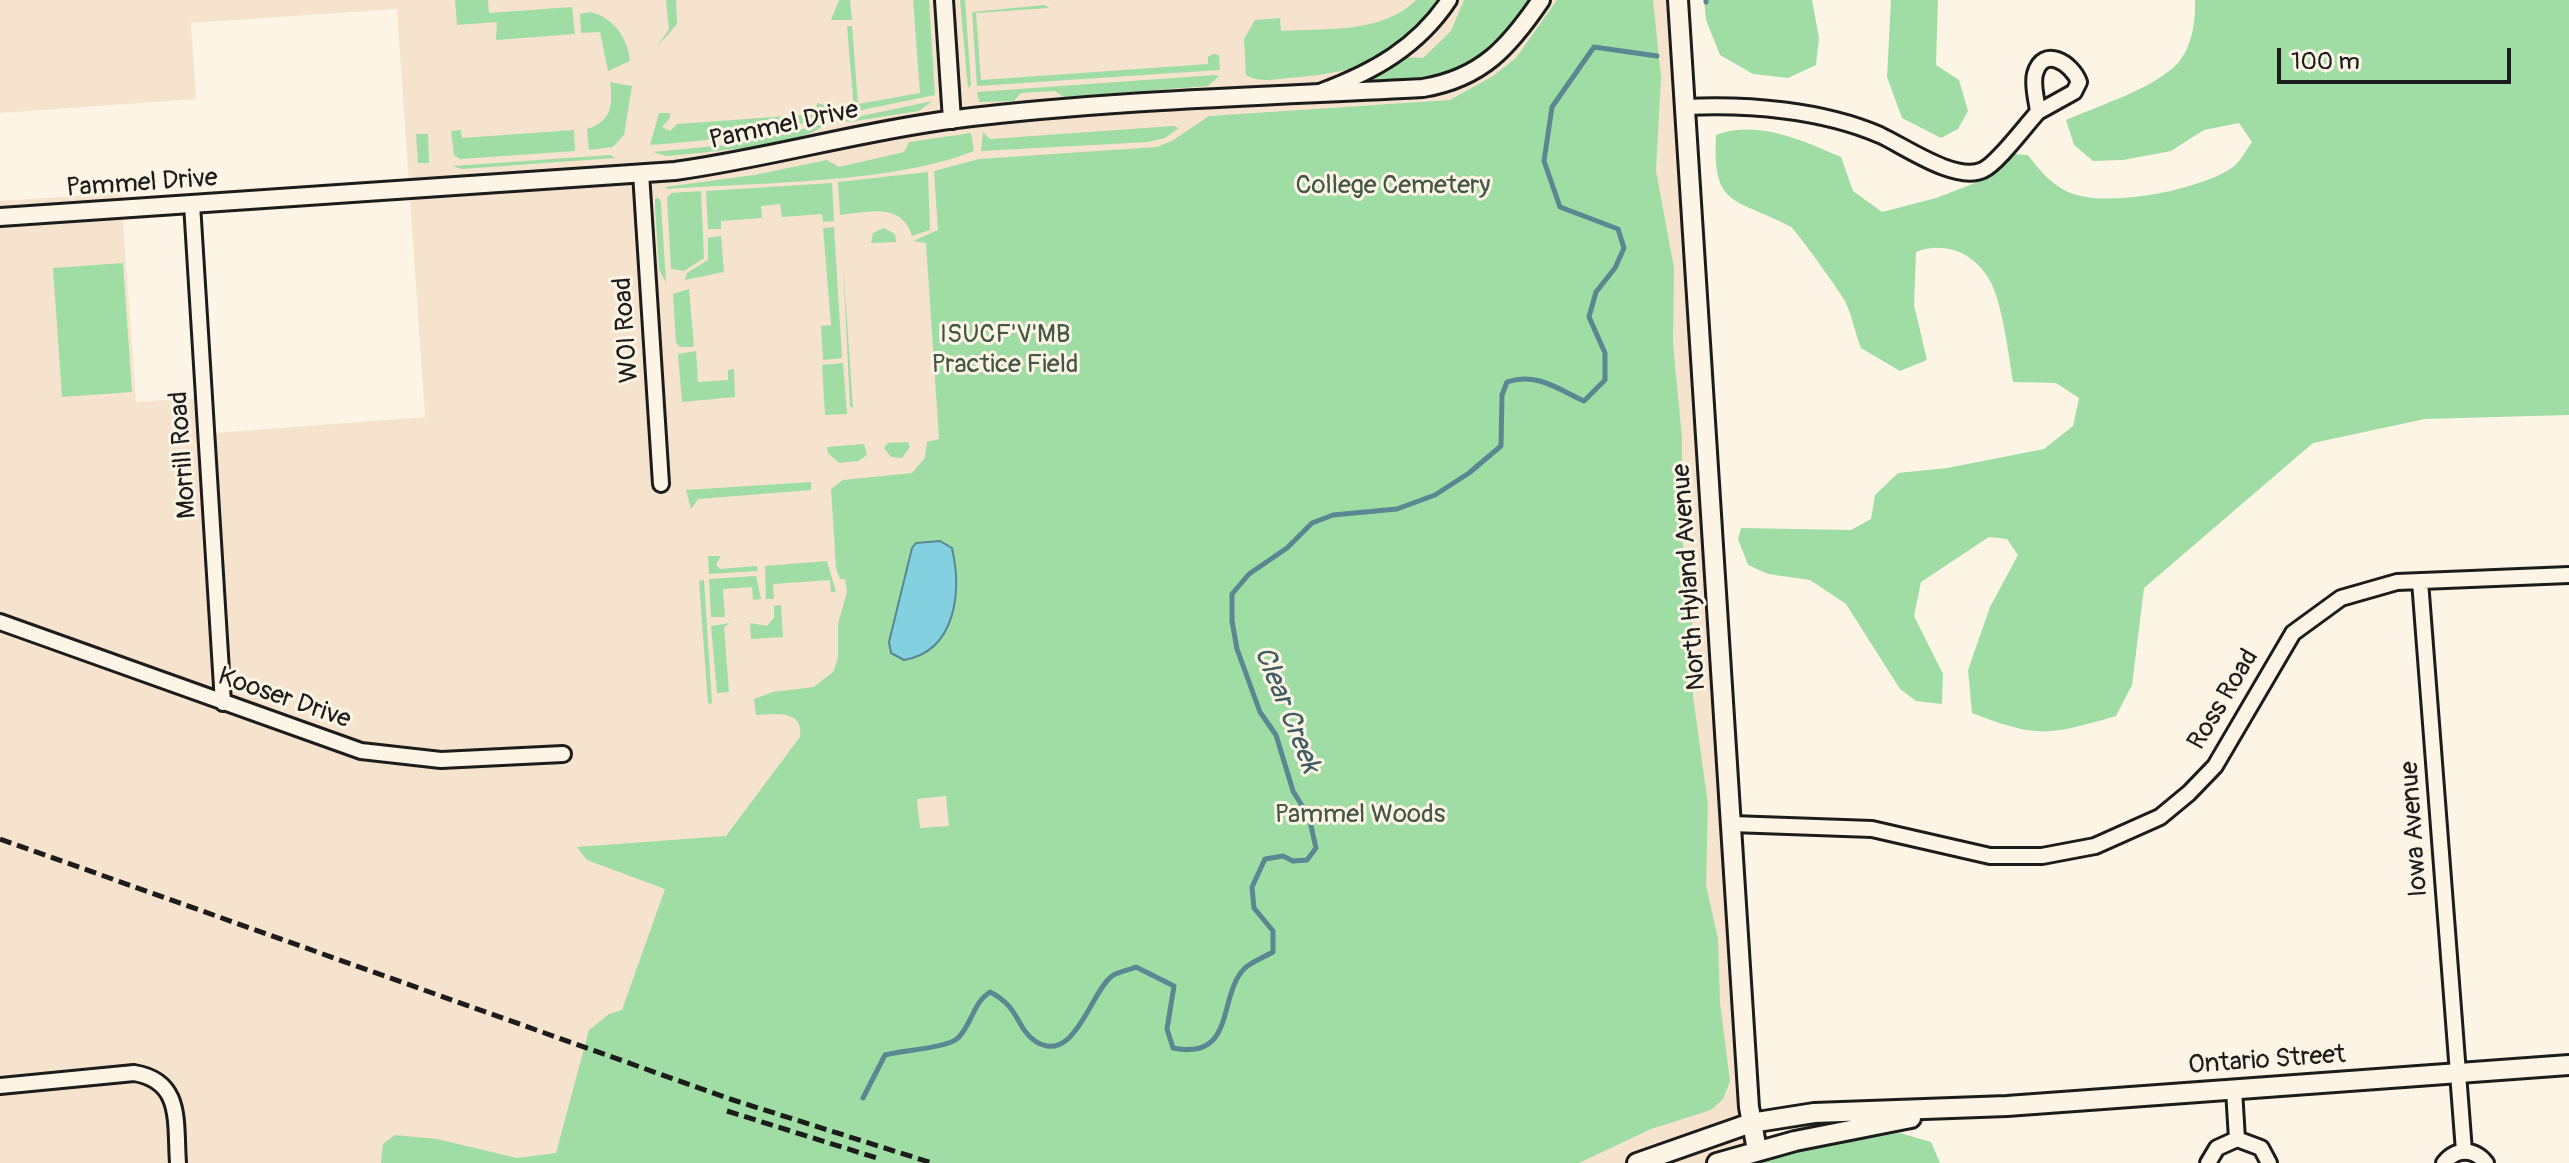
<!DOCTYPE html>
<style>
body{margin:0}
#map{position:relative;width:2569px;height:1163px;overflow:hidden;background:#fcf5e5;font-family:Pangolin,sans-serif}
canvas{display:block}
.scale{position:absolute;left:2277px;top:48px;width:234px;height:36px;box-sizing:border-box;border:4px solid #1c1c1c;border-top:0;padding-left:10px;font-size:24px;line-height:28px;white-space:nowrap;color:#1c1c1c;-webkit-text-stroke:6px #fcf5e5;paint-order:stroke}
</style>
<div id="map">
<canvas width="2569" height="1163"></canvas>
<div class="scale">100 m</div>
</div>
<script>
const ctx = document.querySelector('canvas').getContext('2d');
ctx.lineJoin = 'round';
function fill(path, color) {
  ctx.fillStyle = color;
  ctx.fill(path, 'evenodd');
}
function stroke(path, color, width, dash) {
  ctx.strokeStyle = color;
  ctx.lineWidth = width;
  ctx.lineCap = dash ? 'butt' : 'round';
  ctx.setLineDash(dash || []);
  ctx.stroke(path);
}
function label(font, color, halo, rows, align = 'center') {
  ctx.font = font + ' Pangolin,sans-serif';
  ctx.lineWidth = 6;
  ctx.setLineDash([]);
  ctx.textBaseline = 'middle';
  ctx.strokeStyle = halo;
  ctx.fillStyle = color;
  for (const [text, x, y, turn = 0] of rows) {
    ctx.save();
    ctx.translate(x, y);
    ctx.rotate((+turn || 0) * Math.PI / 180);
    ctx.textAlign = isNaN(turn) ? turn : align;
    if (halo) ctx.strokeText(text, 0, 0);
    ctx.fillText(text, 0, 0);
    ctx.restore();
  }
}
fill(new Path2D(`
 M 0,0 L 1682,0 L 1752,1163 L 0,1163 L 0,201 L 121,193 L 136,402 L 212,397 L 215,433 L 425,417 L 397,9 L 191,23 L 196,99 L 0,113 Z`), '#f5e3cd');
fill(new Path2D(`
 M 455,0 L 488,0 L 489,13 L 572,7 L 575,34 L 496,40 L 497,22 L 457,25 Z
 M 666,0 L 676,0 L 677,24 L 657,47 L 669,29 Z
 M 839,0 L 850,0 L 852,20 L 831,20 Z
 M 913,0 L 929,0 L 935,95 L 842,114 L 854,110 L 847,26 L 852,26 L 858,104 L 920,93 Z
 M 960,0 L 965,0 L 971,85 L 968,88 Z
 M 1416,0 L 1442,0 C 1395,61 1363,72 1288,78 C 1275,79 1258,83 1246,75 L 1244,39 L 1255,20 L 1280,18 L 1281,31 C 1325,28 1382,34 1416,0 Z
 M 1464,0 L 1529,0 C 1496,51 1464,77 1402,81 C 1388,82 1372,86 1358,83 L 1401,57 L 1423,58 L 1451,31 Z
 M 1557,0 L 1653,0 L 1661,77 L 1656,171 L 1674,268 L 1673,344 L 1682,438 L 1682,537 L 1693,633 L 1693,696 L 1708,805 L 1706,885 L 1718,939 L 1720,1003 L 1730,1081 L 1723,1099 L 1711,1110 L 1651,1129 L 1579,1163 L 381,1163 L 383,1144 L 395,1135 L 437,1139 L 517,1158 L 556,1153 L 589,1030 L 609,1014 L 622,1010 L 665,889 L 587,860 L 577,847 L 726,836 L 800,737 C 804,709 775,714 756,715 L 754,699 L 773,692 L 814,687 L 833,672 L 838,658 L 838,624 L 847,592 L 845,579 L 840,579 L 836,568 L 831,489 L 843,480 L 912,473 L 925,458 L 927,442 L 939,439 L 926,243 L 913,241 L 938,230 L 934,171 L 979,159 L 1157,147 L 1172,141 L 1209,116 L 1450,100 L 1493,76 L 1516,58 ZM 946,796 L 949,826 L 920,828 L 917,799 Z
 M 1704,0 L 1812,0 L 1819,38 L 1816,65 L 1788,78 L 1753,74 L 1720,55 L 1706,20 Z
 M 1891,0 L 1938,0 L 1936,65 L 1959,80 L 1968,111 L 1958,129 L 1941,138 L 1902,118 L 1887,77 Z
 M 2195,0 L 2569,0 L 2569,415 L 2425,419 L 2313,443 L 2144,588 L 2132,685 L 2116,716 C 2049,735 2039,739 1972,713 L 1968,670 L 1990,607 L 2018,555 L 2007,539 L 1989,537 L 1921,582 L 1914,616 L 1943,674 L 1942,704 L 1916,701 L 1900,689 L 1846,604 L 1810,580 L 1768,574 L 1748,565 L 1738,539 L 1741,528 L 1851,530 L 1871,519 L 1875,495 L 1898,473 L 1947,468 L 2044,449 L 2073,426 L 2079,398 L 2056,383 L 2013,382 C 2009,357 2002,300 1989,279 C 1973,252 1944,241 1916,252 L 1914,305 L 1927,360 L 1900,371 L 1861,348 C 1855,333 1852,315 1845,301 C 1841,293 1795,229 1791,227 C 1735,197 1712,209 1716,135 C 1757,119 1804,141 1841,157 L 1853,191 L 1882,212 L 1936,198 L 1988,178 L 2013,154 L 2028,155 C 2040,171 2050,183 2068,192 C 2105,209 2201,190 2233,167 C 2241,161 2246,150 2252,142 L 2239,123 L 2204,130 L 2171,151 L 2123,160 L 2093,161 L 2074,145 L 2066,120 C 2100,105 2144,92 2173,68 C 2191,53 2196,22 2195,0 Z
 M 1045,5 L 1049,8 L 976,13 L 981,80 L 1208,64 L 1208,57 L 1213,54 L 1219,55 L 1220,70 L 977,86 L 972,12 Z
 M 590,12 C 614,17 628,39 630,61 L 608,71 L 600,32 L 581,33 L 580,14 Z
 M 1215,75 L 1219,76 L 1208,86 L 1064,97 L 1055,91 L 1021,93 L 1014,101 L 979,102 L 977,92 Z
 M 610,82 L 632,86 L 624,135 L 613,147 L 589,150 L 587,129 C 612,121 613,105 610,82 Z
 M 932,101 L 919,111 L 849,122 L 843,120 Z
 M 817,103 L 824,105 L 825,118 C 766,133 710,141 650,145 L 659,113 L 670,113 L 670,118 L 662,127 L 670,131 L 677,124 L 816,114 Z
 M 824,124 C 810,145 696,153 667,156 L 653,152 L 737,144 Z
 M 1173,126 L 1179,128 L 1165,138 L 1148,142 L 981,151 L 983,132 L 990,139 Z
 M 461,130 L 462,138 L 574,130 L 575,151 L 460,159 L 454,155 L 451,131 Z
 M 971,133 L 974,151 C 890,184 760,182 668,189 L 665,187 L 754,175 L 827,160 L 839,167 L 904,152 L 909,142 Z
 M 416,134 L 428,134 L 429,163 L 418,163 Z
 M 611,155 L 615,158 L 462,169 L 452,166 Z
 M 928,172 L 930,230 L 912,236 C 902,202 868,212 840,215 L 838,182 Z
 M 832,183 L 834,221 L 823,222 L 822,214 L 782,217 L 780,204 L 761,206 L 762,218 L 721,221 L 721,229 L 708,229 L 706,191 Z
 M 701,191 L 704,258 L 684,271 L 671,269 L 667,198 L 671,193 Z
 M 659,198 L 661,203 L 666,283 L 659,269 L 655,208 L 655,199 Z
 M 834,227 L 842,358 L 823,360 L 821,326 L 831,325 L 823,228 Z
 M 884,228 L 895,234 L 896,242 L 871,243 L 873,233 Z
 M 721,236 L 724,272 L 685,280 L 687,273 L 708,260 L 708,238 Z
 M 123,263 L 132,392 L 62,397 L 53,268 Z
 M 843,263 L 853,408 L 850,406 Z
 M 689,289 L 694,347 L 680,347 L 676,343 L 673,294 Z
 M 696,351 L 698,382 L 728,380 L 728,370 L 734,369 L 735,397 L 682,402 L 678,354 Z
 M 843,363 L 847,414 L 825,415 L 822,365 Z
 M 888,443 L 908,442 L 910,447 L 902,458 L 891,457 L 884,448 Z
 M 864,444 L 867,455 L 858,461 L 839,463 L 828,453 L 827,447 Z
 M 811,482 L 811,490 L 698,499 L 691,509 L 686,490 Z
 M 708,556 L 721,556 L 716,565 L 720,569 L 757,566 L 758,571 L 709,574 Z
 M 827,561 L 836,592 L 831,592 L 830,580 L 773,584 L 774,599 L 766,599 L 765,566 Z
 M 756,576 L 761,599 L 753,600 L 752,587 L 723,589 L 725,617 L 711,617 L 709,579 Z
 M 704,580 L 712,704 L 708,703 L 699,581 Z
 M 781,605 L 783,637 L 751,639 L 750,623 L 767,626 L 774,618 L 774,606 Z
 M 730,623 L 724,627 L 729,692 L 717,693 L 711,626 Z
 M 1900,1133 L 1931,1142 L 1940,1163 L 1753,1163 L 1808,1148 Z`), '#a0dda5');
const water = new Path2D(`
 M 940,541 L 952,548 C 962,592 956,651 904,660 L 891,653 L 889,642 L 912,548 L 916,543 Z`);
fill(water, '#83d0e1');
stroke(water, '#5a8892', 2);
stroke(new Path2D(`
 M 1706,2 L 1706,0
 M 863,1098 L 885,1055 C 903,1050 948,1048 958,1038 C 972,1024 973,1003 990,992 C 1020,1007 1016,1028 1035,1041 C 1074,1067 1091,991 1112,976 C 1118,972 1129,970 1136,967 L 1174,986 L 1167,1029 L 1173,1048 C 1237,1061 1217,995 1245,968 C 1252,962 1264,957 1273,952 L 1273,931 L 1254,908 L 1252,887 L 1265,859 L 1283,856 L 1293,861 L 1307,860 L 1316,848 L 1309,817 L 1293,791 L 1276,735 L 1260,712 L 1237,649 L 1232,621 L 1232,594 L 1249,574 L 1287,548 L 1312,523 L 1333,515 L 1397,509 L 1435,495 L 1469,473 L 1501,446 L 1502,395 L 1507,382 C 1536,372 1558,389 1584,401 L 1605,380 L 1605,353 L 1589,317 L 1596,292 L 1615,268 L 1624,248 L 1618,229 L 1560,207 L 1544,161 L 1552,107 L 1594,47 L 1657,56`), '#5a8892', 5);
const minor = new Path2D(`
 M 1322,91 C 1373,72 1418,47 1449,0
 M 1686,107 C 1748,104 1822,110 1880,135 C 1904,146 1956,183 1983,170 C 1998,163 2025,126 2038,112 C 2037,101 2032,85 2035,74 C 2043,45 2072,63 2079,82 L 2074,92 L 2038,112
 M 641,173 L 661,484
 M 192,204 L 223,703
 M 2420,581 L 2464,1151
 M 0,622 L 361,751 L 441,760 L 563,754
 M 1732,824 L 1872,829 L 1990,856 L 2042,856 L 2095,846 L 2160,817 L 2189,793 L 2215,766 L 2293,633 L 2341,598 L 2397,582 L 2569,575
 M 0,1086 L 134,1073 C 183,1081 175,1122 178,1163
 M 2234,1090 L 2237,1139
 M 2208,1163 L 2217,1148 L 2237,1139 L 2261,1148 L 2269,1163
 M 2444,1163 C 2456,1148 2474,1148 2486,1163`);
const tertiary = new Path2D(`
 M 944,0 L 952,120
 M 0,217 L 675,171 C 769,158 861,131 956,119 C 1108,100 1270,96 1423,88 C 1482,78 1509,47 1541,0`);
const secondary = new Path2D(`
 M 1678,0 L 1749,1107 L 1757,1150
 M 1637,1163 L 1751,1123 L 1814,1113 L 2007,1106 L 2569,1065
 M 1717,1163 L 1795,1141 L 1911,1118`);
stroke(minor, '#1c1c1c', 20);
stroke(tertiary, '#1c1c1c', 22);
stroke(secondary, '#1c1c1c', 24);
stroke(minor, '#fcf5e5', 14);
stroke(tertiary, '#fcf5e5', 16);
stroke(secondary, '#fcf5e5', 18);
stroke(new Path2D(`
 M 0,839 L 730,1099 L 932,1163
 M 727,1111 L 880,1159`), '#1c1c1c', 5, [12, 6]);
label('26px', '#1c1c1c', '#fcf5e5', [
 ["Pammel Drive",784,126,-12],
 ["Pammel Drive",142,184,-4],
 ["WOI Road",627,330,-94],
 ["Morrill Road",184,455,-94],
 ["North Hyland Avenue",1690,577,-94],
 ["Kooser Drive",284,699,19],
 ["Ross Road",2224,700,-59],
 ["Iowa Avenue",2415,829,-94],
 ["Ontario Street",2267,1061,-4]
]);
label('26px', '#445645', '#fcf5e5', [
 ["College Cemetery",1393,186],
 ["ISUCF'V'MB",1005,335],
 ["Practice Field",1005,365],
 ["Pammel Woods",1360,815]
]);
label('italic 28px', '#405b61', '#fcf5e5', [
 ["Clear Creek",1286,710,68]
]);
</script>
